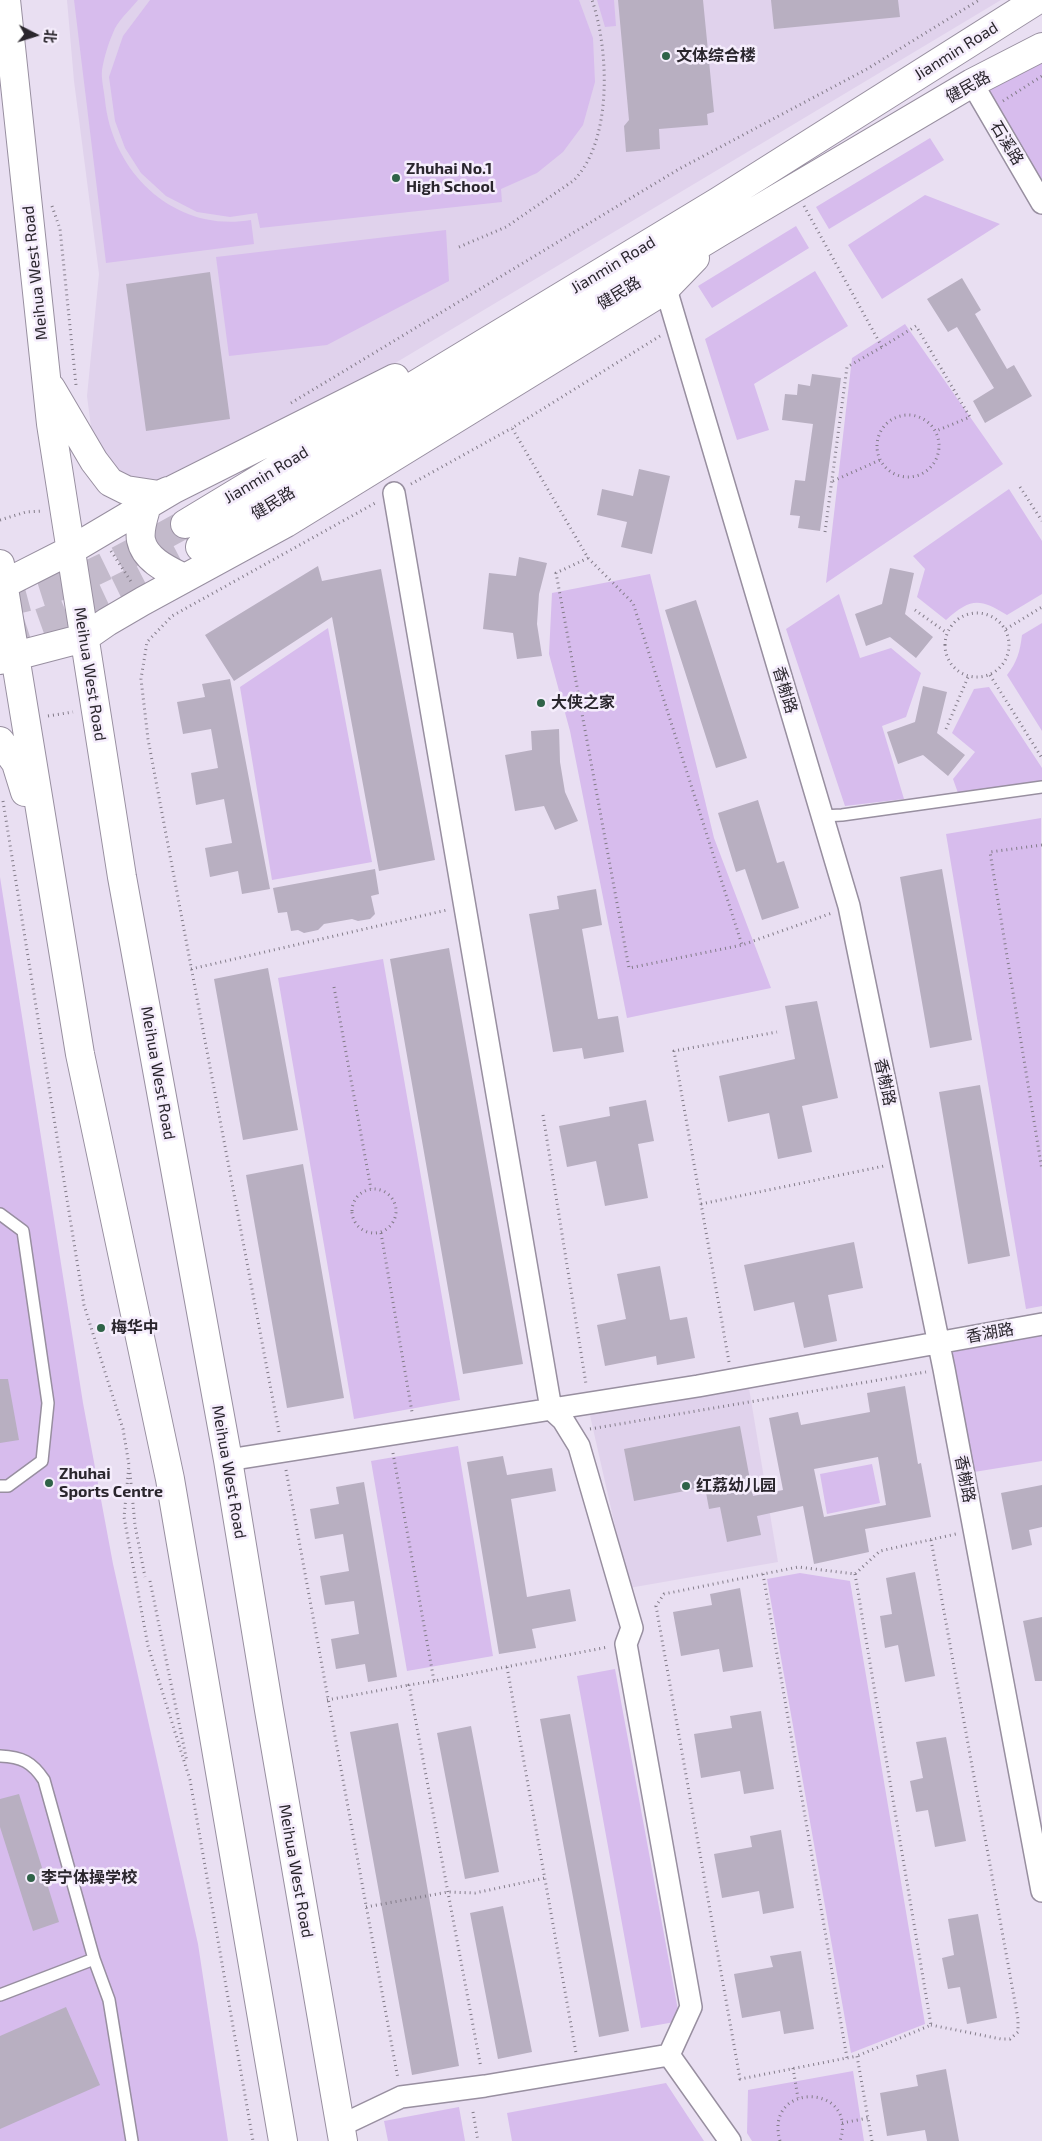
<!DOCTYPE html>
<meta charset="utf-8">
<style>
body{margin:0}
#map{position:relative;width:1042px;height:2141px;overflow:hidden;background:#e9dff2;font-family:"Exo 2","Noto Sans SC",sans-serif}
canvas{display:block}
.north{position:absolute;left:10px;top:10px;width:50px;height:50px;-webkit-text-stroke:4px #f5edfc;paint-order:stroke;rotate:95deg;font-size:14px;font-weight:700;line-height:20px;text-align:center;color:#2a262d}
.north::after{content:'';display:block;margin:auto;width:18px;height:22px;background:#2a262d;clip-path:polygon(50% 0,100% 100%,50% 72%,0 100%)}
</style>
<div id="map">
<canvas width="1042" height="2141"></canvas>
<div class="north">北</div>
</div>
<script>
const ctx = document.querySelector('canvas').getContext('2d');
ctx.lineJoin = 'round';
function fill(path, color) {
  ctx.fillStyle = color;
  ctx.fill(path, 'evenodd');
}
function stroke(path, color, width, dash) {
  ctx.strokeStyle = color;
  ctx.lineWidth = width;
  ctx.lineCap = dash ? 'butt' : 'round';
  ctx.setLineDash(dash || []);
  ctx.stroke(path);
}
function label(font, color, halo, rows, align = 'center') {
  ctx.font = font + ' "Exo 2","Noto Sans SC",sans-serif';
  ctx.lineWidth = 5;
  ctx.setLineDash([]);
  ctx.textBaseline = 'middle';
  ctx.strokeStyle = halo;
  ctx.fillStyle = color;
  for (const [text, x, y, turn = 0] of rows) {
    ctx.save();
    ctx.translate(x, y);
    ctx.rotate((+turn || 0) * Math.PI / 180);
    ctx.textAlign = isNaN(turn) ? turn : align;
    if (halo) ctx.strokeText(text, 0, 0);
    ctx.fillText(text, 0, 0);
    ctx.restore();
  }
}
fill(new Path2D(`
 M 67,0 L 1001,0 L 392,365 L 157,488 L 128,483 L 93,443 L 87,396 L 99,274 L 74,81 Z
 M 748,1382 L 778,1562 L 629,1588 L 589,1411 Z`), '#e0d2ec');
fill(new Path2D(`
 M 74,0 L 138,0 C 130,10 117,21 113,33 C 108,44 104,58 102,70 C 101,79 104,90 105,100 C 112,173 175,233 251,220 L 254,244 L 106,263 Z
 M 150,0 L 579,0 L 593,38 L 595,82 L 583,125 L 563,152 L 537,173 L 501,189 L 502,202 L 260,228 L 257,213 L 230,217 L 197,212 L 166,196 L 141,173 L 125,148 L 115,121 L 109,77 L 123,36 Z
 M 597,0 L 614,0 L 616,26 L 605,27 Z
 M 1042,45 L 1042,201 L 972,83 Z
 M 930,138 L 944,160 L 829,229 L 816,207 Z
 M 925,195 L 1000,224 L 882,299 L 848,245 Z
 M 796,226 L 809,248 L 712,308 L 698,286 Z
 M 446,230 L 449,281 L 327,345 L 229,356 L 216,257 Z
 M 815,271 L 848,326 L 754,384 L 769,430 L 737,440 L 705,339 Z
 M 905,324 L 1003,464 L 826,583 L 852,358 Z
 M 1009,489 L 1042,541 L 1042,594 L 1007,615 C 979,598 971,598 946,620 L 917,597 L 925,569 L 913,556 Z
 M 650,574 L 714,838 L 771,988 L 627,1018 L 570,731 L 549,654 L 552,593 Z
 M 839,594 L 860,658 L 891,648 L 921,673 L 906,717 L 882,726 L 904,799 L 845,806 L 786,629 Z
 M 1042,623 L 1042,731 L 1007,675 C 1017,662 1020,652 1022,635 Z
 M 328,628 L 372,862 L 272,880 L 240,687 Z
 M 989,687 L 1042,768 L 1042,782 L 958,793 L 953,779 L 975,752 L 952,733 L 974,689 Z
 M 1041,818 L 1042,1306 L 1026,1309 L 946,834 Z
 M 0,877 L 83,1403 L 113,1564 L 198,1944 L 228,2141 L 0,2141 Z
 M 383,959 L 460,1400 L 354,1419 L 278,978 Z
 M 1042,1335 L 1042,1461 L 974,1472 L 952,1352 Z
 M 458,1446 L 493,1656 L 407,1671 L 371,1461 Z
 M 872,1464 L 880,1503 L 827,1514 L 820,1474 Z
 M 800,1573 L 850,1581 L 925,2024 L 851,2053 L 767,1579 Z
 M 615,1669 L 680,2021 L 641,2028 L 577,1676 Z
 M 853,2071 L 864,2141 L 752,2141 L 747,2133 L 748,2090 Z
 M 666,2083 L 704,2141 L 512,2141 L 507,2113 Z
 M 459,2107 L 465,2141 L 388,2141 L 384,2121 Z`), '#d7bced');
fill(new Path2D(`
 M 618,0 L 703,0 L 714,112 L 707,114 L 708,125 L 659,129 L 660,149 L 626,152 L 624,126 L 629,120 Z
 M 771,0 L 898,0 L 900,17 L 774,29 Z
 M 210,272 L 230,419 L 146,431 L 126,284 Z
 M 962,278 L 981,310 L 975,314 L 1007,369 L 1014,365 L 1032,396 L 985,423 L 973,401 L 994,388 L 957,327 L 948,332 L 927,299 Z
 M 812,374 L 841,378 L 820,531 L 798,528 L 800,516 L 790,515 L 795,480 L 805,481 L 813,424 L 782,420 L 785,394 L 797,395 L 798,384 L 810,386 Z
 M 639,469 L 670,476 L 652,554 L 621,547 L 627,522 L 597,515 L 602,489 L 633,496 Z
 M 519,557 L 547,563 L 539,594 L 537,624 L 542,656 L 517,659 L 513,633 L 483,629 L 489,573 L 516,576 Z
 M 318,566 L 322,581 L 381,569 L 435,860 L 379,871 L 332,617 L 234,681 L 205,635 Z
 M 890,568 L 914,573 L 905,614 L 933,637 L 916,658 L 890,637 L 866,646 L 855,614 L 882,604 Z
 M 696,600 L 747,758 L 716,768 L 665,610 Z
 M 230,679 L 270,889 L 242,894 L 238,871 L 210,877 L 205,848 L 232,843 L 224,799 L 196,805 L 191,773 L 218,768 L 211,729 L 183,734 L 177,702 L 205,697 L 202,684 Z
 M 923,686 L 947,692 L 937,733 L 965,755 L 948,776 L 923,755 L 898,764 L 887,732 L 915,722 Z
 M 559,729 L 560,762 L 565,792 L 578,821 L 555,830 L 544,806 L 515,811 L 505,755 L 532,750 L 531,731 Z
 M 758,800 L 777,863 L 784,861 L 799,908 L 762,920 L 745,869 L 736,872 L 718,813 Z
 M 375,869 L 379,894 L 371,896 L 375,914 L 370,919 L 358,921 L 352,919 L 324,924 L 318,930 L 304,933 L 298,930 L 291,931 L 287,912 L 278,913 L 273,888 Z
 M 942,869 L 972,1040 L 930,1048 L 900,877 Z
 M 596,889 L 602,925 L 582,929 L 598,1019 L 618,1016 L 624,1052 L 584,1059 L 582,1048 L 553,1052 L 529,914 L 559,909 L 557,896 Z
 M 449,948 L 523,1364 L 463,1374 L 390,959 Z
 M 268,968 L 298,1130 L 243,1140 L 214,979 Z
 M 817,1001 L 838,1098 L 802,1106 L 812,1152 L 778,1159 L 769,1113 L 728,1122 L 719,1076 L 795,1059 L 785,1006 Z
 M 980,1085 L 1010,1256 L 968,1264 L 939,1092 Z
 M 646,1100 L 654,1141 L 638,1144 L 648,1198 L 605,1206 L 596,1161 L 567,1167 L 559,1126 L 610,1116 L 609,1107 Z
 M 303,1164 L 344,1398 L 287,1408 L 246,1175 Z
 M 854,1242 L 863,1288 L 828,1295 L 837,1341 L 804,1348 L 794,1302 L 754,1311 L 744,1265 Z
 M 660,1266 L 670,1320 L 687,1317 L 695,1358 L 657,1365 L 656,1356 L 605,1366 L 597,1325 L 626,1319 L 617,1274 Z
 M 0,1379 L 8,1379 L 19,1440 L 0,1443 Z
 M 905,1386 L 918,1464 L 921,1463 L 931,1517 L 865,1529 L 869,1552 L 814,1564 L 803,1506 L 757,1516 L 761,1535 L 727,1542 L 720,1507 L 709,1509 L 705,1487 L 634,1501 L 624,1449 L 740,1426 L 753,1496 L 783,1490 L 769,1418 L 798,1412 L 801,1425 L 870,1412 L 867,1393 ZM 878,1457 L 886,1505 L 824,1517 L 814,1469 Z
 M 503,1456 L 507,1475 L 552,1468 L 556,1491 L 511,1499 L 527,1597 L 570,1589 L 576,1621 L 532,1629 L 536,1648 L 499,1654 L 467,1462 Z
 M 364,1482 L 397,1677 L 368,1682 L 365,1664 L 336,1669 L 331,1639 L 359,1634 L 354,1601 L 325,1605 L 320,1576 L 349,1571 L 343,1534 L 315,1539 L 310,1509 L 339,1504 L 336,1487 Z
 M 1042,1485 L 1042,1527 L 1029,1530 L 1032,1545 L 1012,1550 L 1001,1493 Z
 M 915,1572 L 935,1676 L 905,1682 L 898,1645 L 885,1648 L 880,1616 L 892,1614 L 886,1578 Z
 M 740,1588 L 753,1667 L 723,1672 L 719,1649 L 681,1656 L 673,1612 L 712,1605 L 710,1594 Z
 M 1042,1617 L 1042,1681 L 1035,1681 L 1023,1621 Z
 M 761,1711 L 774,1789 L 744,1794 L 740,1771 L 701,1778 L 694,1734 L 732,1728 L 730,1716 Z
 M 570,1714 L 629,2031 L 599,2037 L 540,1719 Z
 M 398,1723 L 459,2066 L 412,2075 L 350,1732 Z
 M 471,1726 L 499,1872 L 465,1879 L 437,1733 Z
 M 946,1737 L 966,1841 L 935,1847 L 928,1810 L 916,1812 L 910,1781 L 923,1778 L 916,1742 Z
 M 19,1794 L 59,1922 L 33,1931 L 0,1827 L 0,1799 Z
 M 781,1830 L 794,1908 L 763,1914 L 759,1891 L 722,1898 L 714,1854 L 752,1847 L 750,1836 Z
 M 503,1906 L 532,2052 L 498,2059 L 470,1913 Z
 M 978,1914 L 997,2018 L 967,2024 L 960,1987 L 948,1989 L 942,1958 L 954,1955 L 948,1919 Z
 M 801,1951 L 814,2029 L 784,2034 L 780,2011 L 742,2018 L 734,1974 L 773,1967 L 770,1956 Z
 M 66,2007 L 100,2085 L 0,2129 L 0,2036 Z
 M 946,2069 L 959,2141 L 927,2141 L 925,2130 L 887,2136 L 880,2093 L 918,2086 L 916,2075 Z`), '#b8afc1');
stroke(new Path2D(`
 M 0,603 C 64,593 128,555 185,524
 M 0,635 C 71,616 135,581 200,547`), '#c3bacb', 28, [28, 14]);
const service = new Path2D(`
 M 822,816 L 842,815 L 1042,787
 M 0,1214 L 23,1231 L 48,1403 L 42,1461 L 8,1486 L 0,1486
 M 0,1756 C 22,1757 32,1762 44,1780 L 94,1959 L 0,1995
 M 94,1959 L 109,2000 L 132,2141`);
const minor = new Path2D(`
 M 972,83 L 1042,203
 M 666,289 L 849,906 L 944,1369 L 1042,1891
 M 228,1460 L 698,1386 L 1042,1324
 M 669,2055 L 730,2141
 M 340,2126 L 401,2097 L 485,2086 L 669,2055 L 691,2007 L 626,1644 L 632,1628 L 579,1446 L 563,1420 L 551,1409 L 394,493`);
const primary = new Path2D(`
 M 6,0 L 51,424 L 122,877 L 228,1460 L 269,1710 L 343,2141
 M 51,388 L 94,461 L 110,482 L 126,490 L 159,495 L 168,491
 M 147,505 C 144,516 139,529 141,540 C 145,560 168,570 184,578
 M 185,524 L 719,201 L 1037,0
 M 200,547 L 720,232 L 972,83 L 1042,47
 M 0,564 L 80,1054 L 170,1479 L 283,2141
 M 0,586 L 71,550 L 174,489 L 395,378
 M 0,660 L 84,638 L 107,622 L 143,601 L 286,523 L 663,291 L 695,258
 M 0,741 L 16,763 L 25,792`);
stroke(service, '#988fa0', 14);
stroke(minor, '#988fa0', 24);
stroke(primary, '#988fa0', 30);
stroke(new Path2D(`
 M 1003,101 L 1042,76
 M 52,206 L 60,229 L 76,385
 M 804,206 L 882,347 L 916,326 L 970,417 L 936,431
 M 459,247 L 506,227 L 573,181 C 613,142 609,49 592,0
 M 660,336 L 512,428 L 588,558 L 633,603 L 742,945 L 832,913
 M 291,403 L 679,169 L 867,69 L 979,0
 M877 446a31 31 0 1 1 62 0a31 31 0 1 1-62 0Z
 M 833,481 L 880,460
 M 411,484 L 512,428
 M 1020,487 L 1042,521
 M 0,520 L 26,512 L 42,511
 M 825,532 L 847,367 L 882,347
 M 111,551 L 132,583
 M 588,558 L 556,573 L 629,968 L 742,945
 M 915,610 L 947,633
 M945 645a32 32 0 1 1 64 0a32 32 0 1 1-64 0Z
 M 1006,629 L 1042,607
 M 990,675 L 1042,758
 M 48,716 L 73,712
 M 946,729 L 968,677
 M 3,801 L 84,1305 L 123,1429 L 129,1465 L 124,1517 L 148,1646 L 190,1780 L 253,2141
 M 1042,845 L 990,852 L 1042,1170
 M 191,969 L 447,910
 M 334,987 L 371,1189
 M 543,1115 L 586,1384
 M352 1211a22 22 0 1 1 44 0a22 22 0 1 1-44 0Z
 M 701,1204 L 884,1166
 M 381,1233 L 412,1412
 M 729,1362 L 674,1051 L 777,1032
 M 590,1429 L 926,1372
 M 279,1432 L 148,739 L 141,679 L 147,642 L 172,616 L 377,502
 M 393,1453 L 434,1681 L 608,1647
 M 286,1470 L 398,2079
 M 130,1473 L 135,1525 L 145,1577
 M 931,1540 L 1018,2019 L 1018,2032 L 1010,2039 L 1001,2039 L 931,2025
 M 763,1574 L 847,2058
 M 855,1574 L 931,2025 L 857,2056
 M 150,1581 L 187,1762
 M 507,1667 L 576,2053
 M 434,1681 L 409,1685 L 481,2068
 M 327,1700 L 409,1685
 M 366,1907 L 448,1892 L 475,1893 L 545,1878
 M 793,2068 L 798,2098
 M 473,2112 L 478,2141
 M 842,2123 L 868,2118
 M 780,2141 C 763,2081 859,2083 840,2141
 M 872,2141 L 857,2056 L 740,2079 L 656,1606 L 664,1594 L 798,1567 L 855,1574 L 880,1551 L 956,1534`), '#837c89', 3, [1, 4]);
stroke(service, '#fff', 11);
stroke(minor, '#fff', 21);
stroke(primary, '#fff', 28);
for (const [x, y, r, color] of [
 [666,56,5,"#2f6348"],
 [396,178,5,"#2f6348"],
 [541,703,5,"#2f6348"],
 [101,1328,5,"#2f6348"],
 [49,1483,5,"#2f6348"],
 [686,1486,5,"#2f6348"],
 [31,1878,5,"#2f6348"]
]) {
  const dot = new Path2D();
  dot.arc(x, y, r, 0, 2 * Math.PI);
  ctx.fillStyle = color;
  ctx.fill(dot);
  stroke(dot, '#f5edfc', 2);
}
label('16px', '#2a262d', '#f5edfc', [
 ["Jianmin Road",956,51,-32],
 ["健民路",968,87,-29],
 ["石溪路",1007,143,59],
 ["Jianmin Road",613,265,-31],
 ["Meihua West Road",35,273,-96],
 ["健民路",619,293,-31],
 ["Jianmin Road",266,475,-31],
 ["健民路",273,503,-31],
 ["Meihua West Road",90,674,81],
 ["香榭路",785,690,73],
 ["Meihua West Road",158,1073,80],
 ["香榭路",885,1082,78],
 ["香湖路",990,1333,-10],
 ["Meihua West Road",229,1472,80],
 ["香榭路",965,1479,79],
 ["Meihua West Road",296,1871,80]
]);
label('bold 16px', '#2a262d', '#f5edfc', [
 ["文体综合楼",676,56],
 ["Zhuhai No.1",406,169],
 ["High School",406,187],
 ["大侠之家",551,703],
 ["梅华中",111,1328],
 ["Zhuhai",59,1474],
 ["Sports Centre",59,1492],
 ["红荔幼儿园",696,1486],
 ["李宁体操学校",41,1878]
], 'left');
</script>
